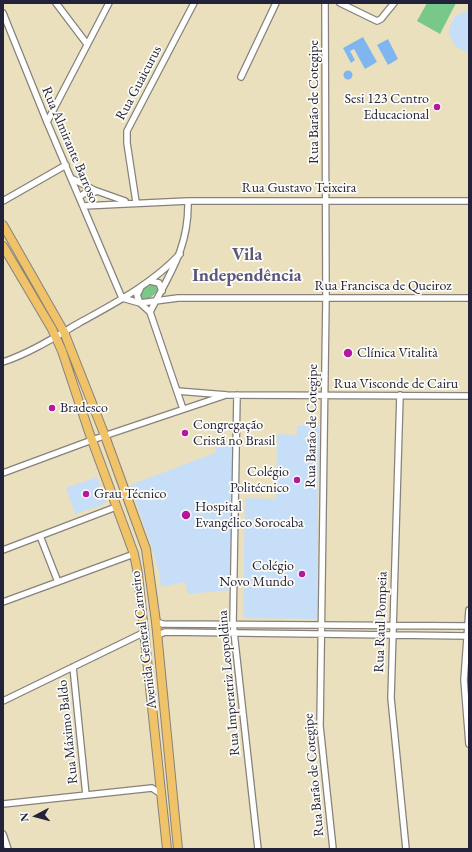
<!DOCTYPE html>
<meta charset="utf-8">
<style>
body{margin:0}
#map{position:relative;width:472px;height:852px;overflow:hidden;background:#ebe0bd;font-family:"EB Garamond",serif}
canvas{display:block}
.frame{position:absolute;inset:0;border:4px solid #22223b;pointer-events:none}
.north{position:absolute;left:16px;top:796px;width:40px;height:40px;-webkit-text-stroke:3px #fdfcf7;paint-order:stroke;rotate:264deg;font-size:11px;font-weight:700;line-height:16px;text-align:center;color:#22223b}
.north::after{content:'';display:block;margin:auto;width:14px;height:18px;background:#22223b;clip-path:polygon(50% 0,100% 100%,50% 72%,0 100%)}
</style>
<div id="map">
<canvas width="472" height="852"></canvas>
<div class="frame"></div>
<div class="north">N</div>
</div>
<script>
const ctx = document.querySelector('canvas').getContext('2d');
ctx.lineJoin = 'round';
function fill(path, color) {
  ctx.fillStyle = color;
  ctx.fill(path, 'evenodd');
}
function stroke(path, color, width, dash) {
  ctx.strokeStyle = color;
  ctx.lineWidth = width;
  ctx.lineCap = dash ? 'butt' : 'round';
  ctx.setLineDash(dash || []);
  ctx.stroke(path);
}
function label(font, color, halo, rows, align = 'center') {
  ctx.font = font + ' "EB Garamond",serif';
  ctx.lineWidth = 3.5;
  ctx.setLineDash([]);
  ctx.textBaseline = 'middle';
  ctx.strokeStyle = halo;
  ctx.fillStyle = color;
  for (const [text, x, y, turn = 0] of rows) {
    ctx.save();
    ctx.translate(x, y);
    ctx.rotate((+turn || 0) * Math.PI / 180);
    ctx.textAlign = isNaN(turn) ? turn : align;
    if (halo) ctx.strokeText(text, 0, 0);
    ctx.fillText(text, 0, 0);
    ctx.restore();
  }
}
fill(new Path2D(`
 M 469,10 L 469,53 L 456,47 L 449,35 L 449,28 L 455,16 Z
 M 297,426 L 319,426 L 317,617 L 315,619 L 245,618 L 243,615 L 245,498 L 276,499 L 277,434 L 297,435 Z
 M 234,442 L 230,590 L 188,594 L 185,582 L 161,587 L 160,576 L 151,545 L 130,485 L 215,453 L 216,448 Z
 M 97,477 L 106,501 L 105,504 L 75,514 L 66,488 Z`), '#c6def8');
fill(new Path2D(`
 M 427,3 L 456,3 L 440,34 L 417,21 Z
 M 152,284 L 158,288 L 157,292 L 150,298 L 142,299 L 140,297 L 141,291 Z`), '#78c889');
fill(new Path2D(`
 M 363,37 L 377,62 L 365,69 L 354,49 L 350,51 L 355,60 L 351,63 L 343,48 Z
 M 388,39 L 398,59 L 388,65 L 377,45 Z
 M343.5 75a4.5 4.5 0 1 1 9 0a4.5 4.5 0 1 1-9 0Z`), '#80b6ef');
const street = new Path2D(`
 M 56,3 L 87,44
 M 325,3 L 326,298 L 320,726 L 333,849
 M 340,3 L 377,21 L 381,19 L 394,3
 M 3,13 L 47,122 L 122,298
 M 241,77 L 276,3
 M 47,122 L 109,3
 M 73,179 L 94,190 L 125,201
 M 79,197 L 85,193 L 95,192
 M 3,201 L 66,165
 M 136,202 L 127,143 L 127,131 L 194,3
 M 83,206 L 188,201 L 469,201
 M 150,281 L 159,283 L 162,291
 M 122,298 L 140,303 L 150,312 L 183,409
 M 140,303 L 178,298 L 469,298
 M 140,303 L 137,295 L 141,287
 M 150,312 C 170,273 189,248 188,201
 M 3,362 C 30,353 55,337 79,323 C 115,303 152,284 180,254
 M 177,391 L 227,395 L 469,396
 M 237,395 L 233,623 L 258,849
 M 400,395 L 391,698 L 406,849
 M 3,473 L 92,440 L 223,396
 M 40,536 L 58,582
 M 3,550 L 116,507
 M 3,602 L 134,554
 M 469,610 L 464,680 L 469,744
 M 156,622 L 163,624 L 469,626
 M 158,635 L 165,632 L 469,636
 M 73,667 L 86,795
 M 3,701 L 145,632
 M 3,804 L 152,788 L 161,794
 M 3,834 L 8,849`);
const primary = new Path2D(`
 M 3,225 L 64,332 L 105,436 L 146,549 L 156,622 L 178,849
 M 3,246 L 52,329 L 62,351 L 89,432 L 134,554 L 138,574 L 167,849`);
stroke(street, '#86817c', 8);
stroke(primary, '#86817c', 10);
stroke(street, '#fff', 5.5);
stroke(primary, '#f1c369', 8);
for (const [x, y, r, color] of [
 [437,107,4,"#b5179e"],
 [348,353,5,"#b5179e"],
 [52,408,4,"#b5179e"],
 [185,433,4,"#b5179e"],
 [297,480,4,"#b5179e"],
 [86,494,4,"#b5179e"],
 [186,515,5,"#b5179e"],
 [302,574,4,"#b5179e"]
]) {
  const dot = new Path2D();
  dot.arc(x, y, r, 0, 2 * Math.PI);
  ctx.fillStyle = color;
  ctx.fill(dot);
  stroke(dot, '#fdfcf7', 1.5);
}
label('14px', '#22223b', '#fdfcf7', [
 ["Rua Guaicurus",139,83,-62],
 ["Rua Barão de Cotegipe",314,102,-90],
 ["Rua Almirante Barroso",70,145,67],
 ["Rua Gustavo Teixeira",299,188],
 ["Rua Francisca de Queiroz",383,286],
 ["Rua Visconde de Cairu",396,384],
 ["Rua Barão de Cotegipe",312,426,-89],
 ["Rua Raul Pompeia",381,622,-88],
 ["Avenida General Carneiro",144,640,-97],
 ["Rua Imperatriz Leopoldina",229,683,-95],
 ["Rua Máximo Baldo",68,732,-96],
 ["Rua Barão de Cotegipe",314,775,-95]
]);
label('14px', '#22223b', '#fdfcf7', [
 ["Sesi 123 Centro",429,99,"right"],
 ["Educacional",429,115,"right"],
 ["Clínica Vitalità",357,353],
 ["Bradesco",60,408],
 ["Congregação",193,425],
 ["Cristã no Brasil",193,441],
 ["Colégio",289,472,"right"],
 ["Politécnico",289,488,"right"],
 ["Grau Técnico",94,494],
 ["Hospital",195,507],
 ["Evangélico Sorocaba",195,523],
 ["Colégio",294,566,"right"],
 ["Novo Mundo",294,582,"right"]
], 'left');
label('bold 18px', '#5a567f', '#fdfcf7', [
 ["Vila",247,255],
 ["Independência",247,276]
]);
</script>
